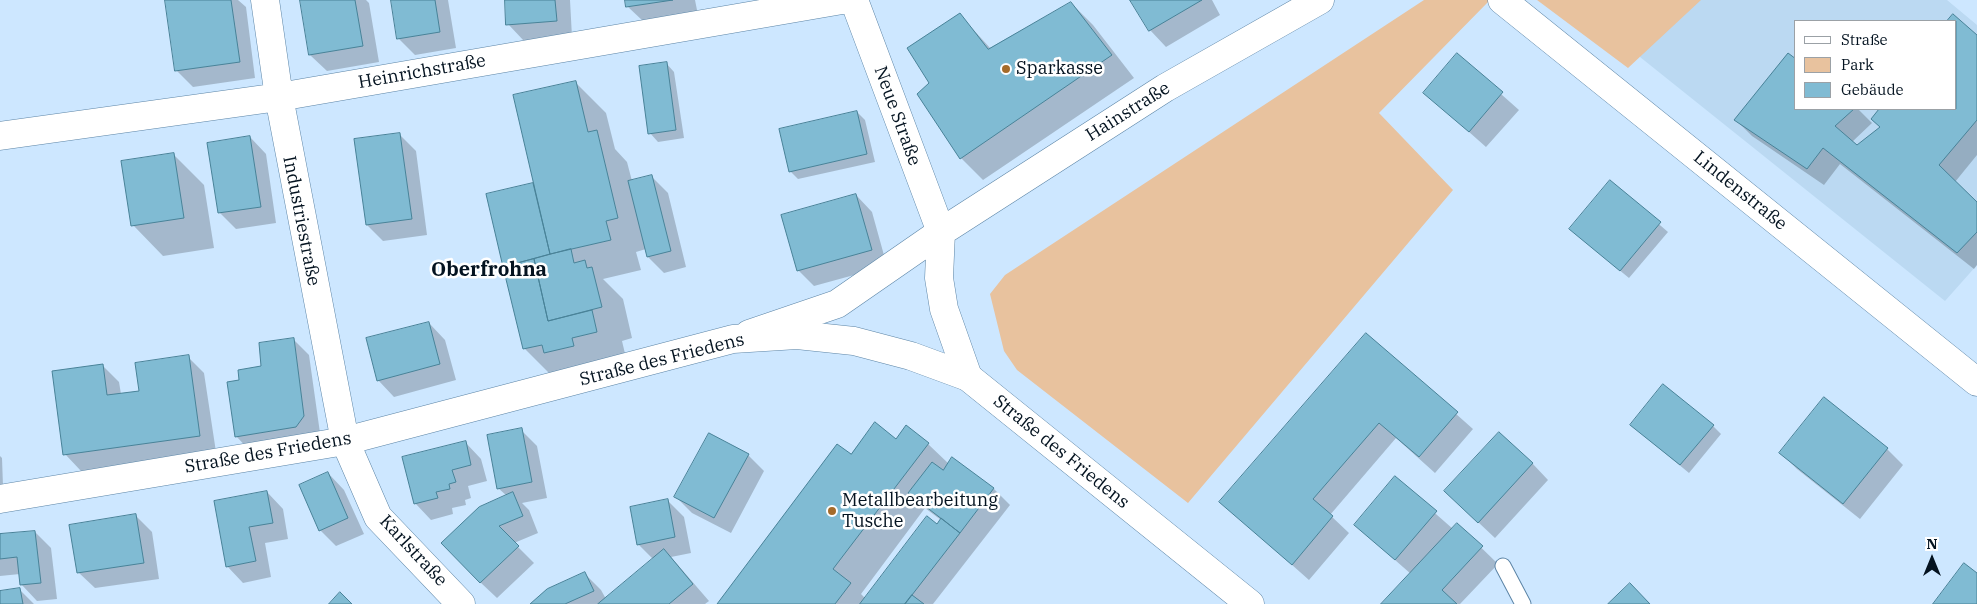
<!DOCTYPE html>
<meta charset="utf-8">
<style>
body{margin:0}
#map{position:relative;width:1977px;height:604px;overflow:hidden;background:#cde7ff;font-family:"IBM Plex Serif",serif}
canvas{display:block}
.legend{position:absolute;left:1794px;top:20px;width:162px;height:90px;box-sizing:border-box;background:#fff;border:1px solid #9ba1a6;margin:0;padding:6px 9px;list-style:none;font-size:15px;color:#041320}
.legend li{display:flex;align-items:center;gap:10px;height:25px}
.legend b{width:25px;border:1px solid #9ba1a6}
.north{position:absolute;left:1907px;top:534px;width:50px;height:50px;-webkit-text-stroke:4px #fff;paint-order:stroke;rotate:0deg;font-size:14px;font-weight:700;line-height:20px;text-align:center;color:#041320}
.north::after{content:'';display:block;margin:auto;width:18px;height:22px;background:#041320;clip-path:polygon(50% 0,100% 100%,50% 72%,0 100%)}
</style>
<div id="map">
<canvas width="1977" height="604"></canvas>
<ul class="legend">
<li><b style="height:6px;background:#fff"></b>Straße</li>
<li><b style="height:14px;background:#e8c29e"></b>Park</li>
<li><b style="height:14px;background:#80bbd3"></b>Gebäude</li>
</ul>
<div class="north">N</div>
</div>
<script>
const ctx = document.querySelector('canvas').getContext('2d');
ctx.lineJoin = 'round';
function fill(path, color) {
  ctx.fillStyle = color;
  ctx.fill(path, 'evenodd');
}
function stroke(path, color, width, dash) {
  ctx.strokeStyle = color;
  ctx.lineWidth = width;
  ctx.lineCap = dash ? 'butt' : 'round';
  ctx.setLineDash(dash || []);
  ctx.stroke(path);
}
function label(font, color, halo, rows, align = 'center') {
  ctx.font = font + ' "IBM Plex Serif",serif';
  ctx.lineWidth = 5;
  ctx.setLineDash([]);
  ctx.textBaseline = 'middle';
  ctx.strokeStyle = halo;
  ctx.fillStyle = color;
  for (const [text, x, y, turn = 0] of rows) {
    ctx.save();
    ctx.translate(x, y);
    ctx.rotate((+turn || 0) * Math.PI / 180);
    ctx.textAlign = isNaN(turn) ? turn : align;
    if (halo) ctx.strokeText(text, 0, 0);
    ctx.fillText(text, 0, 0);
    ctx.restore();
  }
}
fill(new Path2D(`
 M 1555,0 L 1947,0 L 1977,25 L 1977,265 L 1945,301 L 1640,57 ZM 1796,21 L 1956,21 L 1956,109 L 1796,109 Z`), '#bbd9f2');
fill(new Path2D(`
 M 1424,0 L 1490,0 L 1379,113 L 1453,190 L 1188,503 L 1017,370 L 1004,351 L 990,294 L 1005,275 Z
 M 1537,0 L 1701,0 L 1628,68 Z`), '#e8c29e');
fill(new Path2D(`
 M 169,0 L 238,0 L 246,7 L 255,78 L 193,87 L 176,70 Z
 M 301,0 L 366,0 L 369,3 L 379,62 L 327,71 L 310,55 Z
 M 392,0 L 448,0 L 456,48 L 415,55 L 398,38 Z
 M 506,0 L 570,0 L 572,37 L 524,41 L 508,24 Z
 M 627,0 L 695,0 L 698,15 L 644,22 L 627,6 Z
 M 1132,0 L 1212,0 L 1220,15 L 1166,47 L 1150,30 Z
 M 1071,3 L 1093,25 L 1134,78 L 983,180 L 961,158 L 930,83 L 960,15 L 991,49 Z
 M 1953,16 L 1977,37 L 1977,155 L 1955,182 L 1977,203 L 1977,265 L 1974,269 L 1840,164 L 1824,185 L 1752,136 L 1736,120 L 1796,109 L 1858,109 L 1872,123 L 1852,142 L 1857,147 L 1881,128 L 1873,119 L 1881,109 L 1956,109 L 1956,21 L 1949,21 Z
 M 1457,55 L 1519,110 L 1486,147 L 1425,93 Z
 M 666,63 L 674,72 L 684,138 L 658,142 L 650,133 Z
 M 575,82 L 606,113 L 615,149 L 627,162 L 632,181 L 652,177 L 668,193 L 686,267 L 664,273 L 648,257 L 646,249 L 636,252 L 641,270 L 603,279 L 623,299 L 632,338 L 622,341 L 627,362 L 555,379 L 524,348 L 487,195 L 535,184 Z
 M 857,112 L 865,120 L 875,162 L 798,179 L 790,171 Z
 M 400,135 L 416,151 L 427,235 L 383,241 L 367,225 Z
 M 250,137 L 266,154 L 276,223 L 236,229 L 219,212 Z
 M 173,154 L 204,185 L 214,248 L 163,256 L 133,225 Z
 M 1610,182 L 1668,232 L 1629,278 L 1579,237 Z
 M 856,195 L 872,212 L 887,266 L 814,286 L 798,270 Z
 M 429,323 L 445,340 L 456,380 L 394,397 L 378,380 Z
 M 1366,334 L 1473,429 L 1435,473 L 1396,438 L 1330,515 L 1349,533 L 1309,580 L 1221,502 Z
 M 293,339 L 309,355 L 320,433 L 252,453 L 236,436 L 240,381 L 263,367 Z
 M 188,357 L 204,373 L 216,452 L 81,471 L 65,454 L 102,365 L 119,382 L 121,394 L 141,392 Z
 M 1631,425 L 1713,426 L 1721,434 L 1689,473 Z
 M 521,430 L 537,446 L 547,498 L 522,503 L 529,510 L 538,533 L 514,543 L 534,563 L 497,598 L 480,582 L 507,496 L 498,488 Z
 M 897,440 L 928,444 L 949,464 L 953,459 L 994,489 L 1010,505 L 933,604 L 718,604 L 851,456 ZM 925,508 L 941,520 L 866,599 L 861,594 Z
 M 465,442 L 481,459 L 487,481 L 468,486 L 471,498 L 465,500 L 466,505 L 452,508 L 453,514 L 431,520 L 415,503 Z
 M 1887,449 L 1903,465 L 1860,519 L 1797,469 L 1781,453 Z
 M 748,455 L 764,471 L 731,533 L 692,513 L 676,497 Z
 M 0,456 L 2,458 L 3,486 L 0,486 Z
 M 1532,463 L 1548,480 L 1495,538 L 1462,507 Z
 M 328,473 L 344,490 L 364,534 L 336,546 L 320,530 Z
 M 1395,478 L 1453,529 L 1457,524 L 1498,564 L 1460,604 L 1383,604 L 1411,574 L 1355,525 Z
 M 267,492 L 283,509 L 288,539 L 265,543 L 271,577 L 243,583 L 227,566 Z
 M 668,501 L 684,517 L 691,553 L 671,557 L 709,601 L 705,604 L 532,604 L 585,574 L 601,590 L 606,599 L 653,559 L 638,544 Z
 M 136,516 L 152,532 L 159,579 L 95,588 L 78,572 Z
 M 35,532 L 51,548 L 57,599 L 37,601 L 21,584 L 20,574 L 0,576 L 0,536 Z
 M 19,589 L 34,604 L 0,604 L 0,593 Z`), '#0003');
const building = new Path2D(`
 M 165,0 L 231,0 L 240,62 L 175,71 Z
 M 300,0 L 355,0 L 363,46 L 309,55 Z
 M 391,0 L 435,0 L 440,32 L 397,39 Z
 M 505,0 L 555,0 L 557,21 L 506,25 Z
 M 625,0 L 673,0 L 626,7 Z
 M 1130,0 L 1202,0 L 1149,31 Z
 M 1071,2 L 1112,55 L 960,159 L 917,94 L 929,83 L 907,48 L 960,13 L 988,49 Z
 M 1953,14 L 1977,35 L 1977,120 L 1939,165 L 1977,202 L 1977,232 L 1957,253 L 1823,148 L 1807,169 L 1734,120 L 1788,53 L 1796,59 L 1796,109 L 1854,109 L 1835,126 L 1857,145 L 1880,127 L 1871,119 L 1879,109 L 1956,109 L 1956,21 L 1947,21 Z
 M 1457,53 L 1503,92 L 1469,132 L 1423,93 Z
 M 667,62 L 676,130 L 648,134 L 639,66 Z
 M 576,81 L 588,132 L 597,130 L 618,218 L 606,221 L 611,240 L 550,254 L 513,95 Z
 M 857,111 L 867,154 L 789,172 L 779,129 Z
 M 400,133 L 412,219 L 366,225 L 354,139 Z
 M 250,136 L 261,207 L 218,213 L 207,143 Z
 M 174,153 L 184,218 L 131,226 L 121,161 Z
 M 652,175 L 671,251 L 647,257 L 628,181 Z
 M 1610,180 L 1661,222 L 1620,271 L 1569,229 Z
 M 533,183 L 550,254 L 503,267 L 486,194 Z
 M 856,194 L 872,250 L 797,271 L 781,215 Z
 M 571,249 L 574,263 L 585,260 L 587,268 L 592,267 L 602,307 L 548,321 L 534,259 Z
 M 534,259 L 548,321 L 592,310 L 597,332 L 572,338 L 574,346 L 544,353 L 542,345 L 523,349 L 503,267 Z
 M 429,322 L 440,364 L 377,381 L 366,338 Z
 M 1366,333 L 1458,412 L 1419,457 L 1379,423 L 1313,499 L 1333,516 L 1292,565 L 1219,502 Z
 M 294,338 L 304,416 L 296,427 L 235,437 L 227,382 L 239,380 L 238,370 L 261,366 L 259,343 Z
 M 189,355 L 200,436 L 63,455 L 52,371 L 103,364 L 107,395 L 139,391 L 135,363 Z
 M 1663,384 L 1714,425 L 1680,465 L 1630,425 Z
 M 1824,397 L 1888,448 L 1843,504 L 1779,453 Z
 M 875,422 L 896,439 L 906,425 L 929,443 L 833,569 L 851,583 L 835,604 L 717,604 L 837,444 L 851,454 Z
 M 522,428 L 532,482 L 497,489 L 487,435 Z
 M 1499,432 L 1533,463 L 1478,523 L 1444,491 Z
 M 709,433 L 749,454 L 714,518 L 674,497 Z
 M 466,441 L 471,465 L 452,470 L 456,482 L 449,484 L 450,489 L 436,492 L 438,498 L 414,504 L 402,457 Z
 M 952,457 L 994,488 L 960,533 L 908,493 L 932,462 L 943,470 Z
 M 328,472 L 348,518 L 319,531 L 299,485 Z
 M 1395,476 L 1437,511 L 1395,560 L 1354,525 Z
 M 267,491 L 273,523 L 249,527 L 256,561 L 226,567 L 214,501 Z
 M 513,492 L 523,516 L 499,526 L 519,546 L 480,583 L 441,543 L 479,507 Z
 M 668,499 L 675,537 L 637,545 L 630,507 Z
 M 136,514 L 144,563 L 77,573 L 69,525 Z
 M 927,516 L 937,524 L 941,518 L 960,533 L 905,604 L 860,604 Z
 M 1457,523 L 1483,546 L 1442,590 L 1457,604 L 1381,604 Z
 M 35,531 L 41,583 L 20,585 L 17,557 L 0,559 L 0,534 Z
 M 664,549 L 693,584 L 669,604 L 598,604 Z
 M 1964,563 L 1977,573 L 1977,604 L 1933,604 Z
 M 585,572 L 594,591 L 565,604 L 530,604 L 547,589 Z
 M 1630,583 L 1650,604 L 1608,604 Z
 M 20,588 L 23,604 L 0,604 L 0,591 Z
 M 340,592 L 352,604 L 329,604 Z
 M 912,595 L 924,604 L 905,604 Z`);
fill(building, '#80bbd3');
stroke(building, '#488298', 1);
const service = new Path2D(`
 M 1503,566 L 1523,604`);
const minor = new Path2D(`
 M 265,0 L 279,97 L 345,441 L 378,517 L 461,604
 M 854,0 L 941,232 L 939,278 L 944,309 L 968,377
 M 1502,0 L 1977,382
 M 0,136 L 279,97 L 842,0
 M 749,334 L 837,304 L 941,232 L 1165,88 L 1320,0`);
const secondary = new Path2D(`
 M 0,499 L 345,441 L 733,339 L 797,335 L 854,341 L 911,356 L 968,377 L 1250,604`);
stroke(service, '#5b84a6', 17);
stroke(minor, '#5b84a6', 29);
stroke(secondary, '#5b84a6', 29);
stroke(service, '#fff', 15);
stroke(minor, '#fff', 28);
stroke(secondary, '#fff', 28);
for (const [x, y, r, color] of [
 [1006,69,5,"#a56b2a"],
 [832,511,5,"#a56b2a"]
]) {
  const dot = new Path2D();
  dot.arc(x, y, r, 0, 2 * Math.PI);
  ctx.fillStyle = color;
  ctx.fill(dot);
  stroke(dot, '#fff', 2);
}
label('18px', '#041320', '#fff', [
 ["Sparkasse",1016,69],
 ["Metallbearbeitung",842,501],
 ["Tusche",842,522]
], 'left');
label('18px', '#041320', '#fff', [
 ["Heinrichstraße",422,72,-10],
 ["Hainstraße",1128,112,-32],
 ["Neue Straße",897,116,70],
 ["Lindenstraße",1740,191,39],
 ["Industriestraße",301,221,79],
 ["Straße des Friedens",662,360,-14],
 ["Straße des Friedens",1061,452,39],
 ["Straße des Friedens",268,453,-10],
 ["Karlstraße",413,551,47]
]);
label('bold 20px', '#041320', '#fff', [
 ["Oberfrohna",489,270]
]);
</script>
